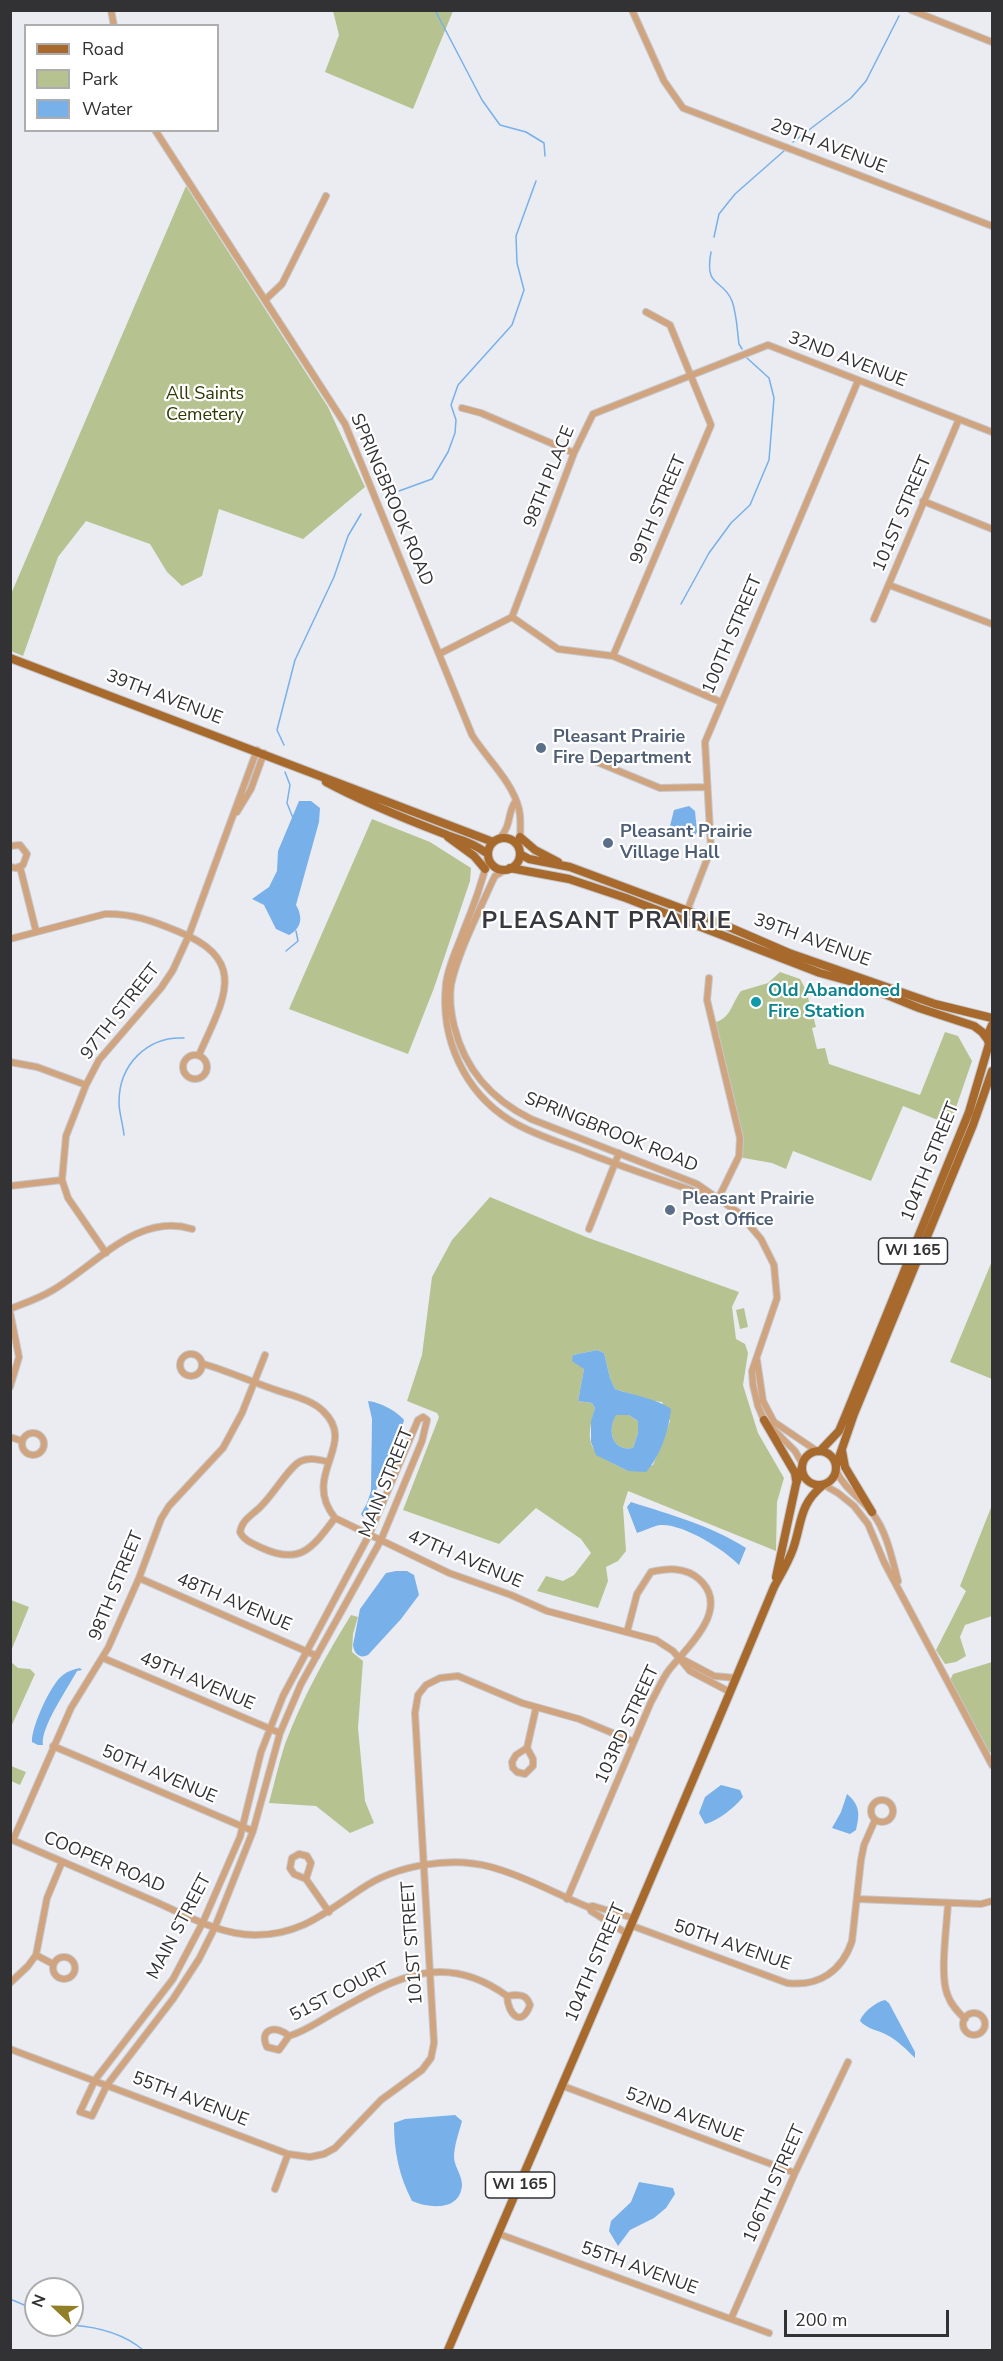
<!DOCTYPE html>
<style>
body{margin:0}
#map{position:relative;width:1003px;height:2361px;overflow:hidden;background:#eaecf2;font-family:"Nunito Sans",sans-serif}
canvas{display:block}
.frame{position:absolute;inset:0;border:12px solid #323235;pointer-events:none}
.legend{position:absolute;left:24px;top:24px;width:195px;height:108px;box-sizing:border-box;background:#fff;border:2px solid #adadae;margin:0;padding:8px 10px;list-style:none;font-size:18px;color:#323235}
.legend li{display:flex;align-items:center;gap:12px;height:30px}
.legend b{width:30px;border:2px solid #adadae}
.north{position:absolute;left:24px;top:2277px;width:60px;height:60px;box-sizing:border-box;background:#fff;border:2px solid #adadae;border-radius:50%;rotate:292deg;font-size:16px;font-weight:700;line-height:24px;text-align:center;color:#323235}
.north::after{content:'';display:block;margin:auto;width:21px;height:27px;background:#918027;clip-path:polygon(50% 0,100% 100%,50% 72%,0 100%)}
.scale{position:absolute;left:784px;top:2310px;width:165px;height:27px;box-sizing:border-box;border:3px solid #323235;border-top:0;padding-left:8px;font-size:18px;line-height:21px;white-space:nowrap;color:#323235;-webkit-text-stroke:4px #fff;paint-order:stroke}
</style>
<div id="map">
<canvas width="1003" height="2361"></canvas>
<div class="frame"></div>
<ul class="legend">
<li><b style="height:8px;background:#a76a2c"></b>Road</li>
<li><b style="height:16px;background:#b6c391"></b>Park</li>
<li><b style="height:16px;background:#78b0e9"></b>Water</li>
</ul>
<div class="north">N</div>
<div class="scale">200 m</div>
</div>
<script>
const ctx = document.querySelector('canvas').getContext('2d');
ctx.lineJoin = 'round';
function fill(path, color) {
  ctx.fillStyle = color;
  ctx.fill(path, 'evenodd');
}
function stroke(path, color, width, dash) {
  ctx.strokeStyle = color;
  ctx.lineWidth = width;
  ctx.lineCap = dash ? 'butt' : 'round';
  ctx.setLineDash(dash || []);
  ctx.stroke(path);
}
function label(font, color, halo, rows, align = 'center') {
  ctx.font = font + ' "Nunito Sans",sans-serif';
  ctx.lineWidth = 4.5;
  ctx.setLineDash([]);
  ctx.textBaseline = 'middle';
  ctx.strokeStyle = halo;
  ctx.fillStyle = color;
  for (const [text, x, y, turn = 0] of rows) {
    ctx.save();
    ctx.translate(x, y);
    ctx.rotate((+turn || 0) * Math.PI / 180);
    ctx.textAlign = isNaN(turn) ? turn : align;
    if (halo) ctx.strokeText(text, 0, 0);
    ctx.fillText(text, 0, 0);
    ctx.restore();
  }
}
fill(new Path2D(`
 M 333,11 L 453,11 L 413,109 L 325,72 L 339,35 Z
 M 186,186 L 328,407 L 365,487 L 303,539 L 219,509 L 202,576 L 182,586 L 167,572 L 150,544 L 86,521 L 58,557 L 23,656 L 11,651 L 11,594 Z
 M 372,819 L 430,842 L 471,868 L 470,881 L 434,988 L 408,1054 L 289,1009 Z
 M 780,972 L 800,979 L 806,990 L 816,1027 L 812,1028 L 817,1049 L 825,1048 L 829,1064 L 920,1095 L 945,1032 L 958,1036 L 972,1061 L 950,1125 L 903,1106 L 871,1181 L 793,1151 L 786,1169 L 772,1163 L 738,1157 L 741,1147 L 712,1023 C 731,1020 731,1004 741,991 L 768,983 Z
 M 490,1197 L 586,1237 L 739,1292 L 732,1307 L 736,1339 L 745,1344 L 748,1353 L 743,1385 L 758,1433 L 784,1478 L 777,1502 L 776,1551 L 628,1491 L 623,1507 L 626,1551 L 618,1561 L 606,1567 L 608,1581 L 598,1608 L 537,1591 L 546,1576 L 563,1581 L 574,1575 L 591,1553 L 581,1539 L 536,1508 L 499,1544 L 403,1510 L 439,1417 L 437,1413 L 407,1401 L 422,1355 L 432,1277 L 452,1240 ZM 597,1350 L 604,1353 L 610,1378 L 615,1389 L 653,1401 L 662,1402 L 670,1421 L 653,1465 L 628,1471 C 594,1453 582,1451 595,1408 L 592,1403 L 578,1401 L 584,1369 L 573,1355 Z
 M 992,1261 L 992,1379 L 950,1362 Z
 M 744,1308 L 748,1327 L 740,1329 L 736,1310 Z
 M 616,1414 L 629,1415 L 638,1421 L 638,1433 L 633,1448 C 612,1452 607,1430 616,1414 Z
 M 992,1505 L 992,1616 L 965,1625 L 960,1637 L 966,1656 L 956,1662 L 945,1664 L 936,1650 L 966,1591 L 960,1586 Z
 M 11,1600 L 29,1607 L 11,1651 Z
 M 351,1615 L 358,1617 L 353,1634 L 352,1652 L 363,1661 L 358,1728 L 365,1801 L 374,1823 L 350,1833 L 316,1806 L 269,1803 C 274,1784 279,1763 285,1744 C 302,1699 326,1655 351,1615 Z
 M 11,1662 L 18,1668 L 30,1669 L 35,1674 L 11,1727 Z
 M 992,1662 L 992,1753 L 985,1751 L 949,1682 L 953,1674 Z
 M 11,1766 L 26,1772 L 20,1785 L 11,1781 Z`), '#b6c391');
fill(new Path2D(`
 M 299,801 L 311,801 L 320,808 L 319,822 L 296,905 C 303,917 302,928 289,935 L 276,929 L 264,905 L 252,899 L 269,887 L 277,871 L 278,851 Z
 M 689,806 L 695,811 L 697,832 L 693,838 L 687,837 L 670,826 L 674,810 Z
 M 597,1350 L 604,1353 L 610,1378 L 615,1389 C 632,1395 658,1399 671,1409 C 669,1430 660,1457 646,1472 L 628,1471 L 596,1455 L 591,1442 L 591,1421 L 595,1408 L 592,1403 L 578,1401 L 584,1369 L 572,1361 L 573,1355 ZM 616,1415 L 629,1415 L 638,1421 L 638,1433 L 633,1448 C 612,1452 607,1430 616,1415 Z
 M 368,1401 C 379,1402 397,1411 404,1420 C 400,1438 390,1452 383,1468 C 377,1484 375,1504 363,1517 L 361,1514 L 367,1503 L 371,1491 L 372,1419 Z
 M 631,1502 C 671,1515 710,1525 746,1548 L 739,1565 C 724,1549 682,1523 660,1525 C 653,1526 644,1531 637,1533 L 627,1507 Z
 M 396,1571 L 407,1571 L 414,1575 L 419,1595 L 401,1619 L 368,1655 C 360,1659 354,1654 353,1645 L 360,1609 L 386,1573 Z
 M 80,1668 L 82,1670 L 77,1671 C 68,1688 40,1728 43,1745 L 38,1745 L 32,1742 C 31,1728 51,1683 63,1675 C 68,1671 74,1669 80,1668 Z
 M 721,1785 L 740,1790 L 743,1797 C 734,1808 718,1821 705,1824 L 699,1813 L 705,1797 Z
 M 847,1794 C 860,1805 860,1814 856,1830 L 850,1834 L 832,1828 L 841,1812 Z
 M 885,2000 L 889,2003 L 915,2052 L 915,2058 C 906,2049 898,2041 887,2035 C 878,2030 867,2029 860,2021 C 863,2012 876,2002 885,2000 Z
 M 455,2115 L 462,2121 C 459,2133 454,2145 454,2158 C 455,2168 462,2175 462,2185 C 460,2212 429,2208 412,2201 C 399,2176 394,2151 394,2123 L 405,2119 Z
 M 639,2182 L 673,2188 L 675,2194 L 666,2208 L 654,2218 L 630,2230 L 618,2246 L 609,2231 L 611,2221 L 631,2202 Z`), '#78b0e9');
stroke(new Path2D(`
 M 435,10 L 482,100 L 500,125 L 526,132 L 544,143 L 545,156
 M 793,142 L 851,98 L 866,81 L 899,16
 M 714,237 L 719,214 L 735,194 L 785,150
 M 711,252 C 704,289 723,278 732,301 C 737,315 737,330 739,344 L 742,349
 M 399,491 L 432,479 L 448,452 L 455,433 L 456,420 L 451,405 L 458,385 L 512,325 L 524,290 L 517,263 L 516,236 L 536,181
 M 681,604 L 709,553 L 731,523 L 750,505 L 769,460 L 774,398 L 769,378 L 747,358
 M 284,745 L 277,730 L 295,660 L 334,577 L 348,536 L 361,514
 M 285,772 L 290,785 L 287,803 L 293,818
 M 286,951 L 298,941 L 296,931
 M 124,1135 C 123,1124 119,1113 119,1102 C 119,1065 147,1036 184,1038
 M 10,2299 L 36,2310
 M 72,2325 C 98,2327 123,2333 143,2350`), '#78b0e9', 1.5);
const minor = new Path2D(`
 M 111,10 L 114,26
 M 632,10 L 664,81 L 683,108 L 992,226
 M 911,10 L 992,42
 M 155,130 L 345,424 L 472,735 C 487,759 512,781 519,809 C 522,822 520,837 519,851
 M 265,300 L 282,284 L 326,196
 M 462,408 L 481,413 L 574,453
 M 923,501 L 992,529
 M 889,585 L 992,624
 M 512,617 L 574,453 L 593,414 L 768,345 L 992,432
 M 874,619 L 959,419
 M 439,654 L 512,617 L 558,649 L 613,656 L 721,702
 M 613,656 L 711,425 L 670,325 L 646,312
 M 592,760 L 660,788 L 706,787
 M 237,812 L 251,789 L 264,753
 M 500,838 C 512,824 507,814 515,802
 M 10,846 L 20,845 L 27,854 L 23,865 L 16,868 L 10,867
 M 488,858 C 482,883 473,908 463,932 C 457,949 448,966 446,984 C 440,1038 464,1092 511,1121 C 534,1135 562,1143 587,1153 C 628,1169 670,1183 712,1197
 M 20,867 L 36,931
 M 505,870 L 495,876 L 492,882 C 478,914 458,952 451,985 C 449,999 451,1013 454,1026 C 465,1070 491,1099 531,1119 L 697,1184 L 739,1213 L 761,1239 L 774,1265 L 777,1298 L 752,1371 L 753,1385 L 758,1406 L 764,1420 L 795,1451 L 802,1463
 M 687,911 L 711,849 L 705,742 L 858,381
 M 10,939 L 105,914 C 131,913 153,921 177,931 C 251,960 223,1000 199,1055
 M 709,978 L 707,1000 L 740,1138 L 739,1156 L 718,1199
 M183 1067a12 12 0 1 1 24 0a12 12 0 1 1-24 0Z
 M 10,1062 L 37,1067 L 86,1085
 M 10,1186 L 62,1180
 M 589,1229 L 619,1153
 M 106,1253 L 68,1198 L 62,1180 L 66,1136 L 86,1085 L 99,1060 L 161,988 L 173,970 L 189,935 L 257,750
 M 10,1309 C 25,1303 40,1298 53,1290 C 96,1265 138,1212 192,1229
 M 10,1312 L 19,1357 L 10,1387
 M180 1365a11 11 0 1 1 22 0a11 11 0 1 1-22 0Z
 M 757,1360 L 763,1401 L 774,1422 L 817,1451
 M 204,1364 C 227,1371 250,1381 273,1389 C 289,1395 311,1399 323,1411 C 359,1445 300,1474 335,1518 L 449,1573 L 511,1595 L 547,1611 L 656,1640 L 673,1651 L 690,1671 L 730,1692
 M 423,1417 L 427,1420 L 422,1441 L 381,1540 L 301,1684 L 280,1733 L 253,1831 L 215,1927 L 199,1959 L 173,1999 L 107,2085 L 92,2116 L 80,2112 L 95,2080 L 173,1979 L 203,1922 L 240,1837 L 261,1752 L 283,1696 L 369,1535 L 418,1420 Z
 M22 1444a11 11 0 1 1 22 0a11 11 0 1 1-22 0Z
 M 10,1437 L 22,1441
 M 329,1462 C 320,1460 310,1457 301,1461 C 289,1466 271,1499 257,1510 C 249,1517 242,1521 240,1532 C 244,1541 254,1544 262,1548 C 301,1566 313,1547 335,1518
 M 836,1471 C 847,1492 861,1497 873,1514 C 887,1532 892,1559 898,1581
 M 824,1485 L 838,1493 L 854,1506 L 868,1524 L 884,1562 L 992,1765
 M 139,1578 L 317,1656
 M 103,1658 L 280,1733
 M 680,1658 L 714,1676 L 736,1678
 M 53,1746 L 253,1831
 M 527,1748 L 533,1759 L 533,1766 L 525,1774 L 517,1772 L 513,1768 L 512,1762 L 516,1755 L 527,1748 L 536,1708
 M871 1811a11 11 0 1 1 22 0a11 11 0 1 1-22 0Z
 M 10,1839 C 59,1860 108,1881 156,1902 C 187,1916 221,1935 255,1935 C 300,1935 325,1913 361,1889 C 396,1865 450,1856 491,1867 C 525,1876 556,1894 588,1907 L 593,1906 L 633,1918
 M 13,1840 L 71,1708 L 108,1648 L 139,1578 L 161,1519 L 169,1506 L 223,1448 L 242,1413 L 265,1355
 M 306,1879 L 311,1863 L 307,1856 L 299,1854 L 292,1858 L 290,1868 L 294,1874 L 306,1879 L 329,1912
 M 567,1899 L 651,1702 C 657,1692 662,1679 669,1670 C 687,1647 732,1609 699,1579 C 685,1567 668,1568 651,1572 L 637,1594 L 627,1632
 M 857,1899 L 981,1904 L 992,1901
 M 948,1903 C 947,1926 939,1977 948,1996 C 951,2005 958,2012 965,2019
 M 589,1907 L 591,1911 L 626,1933
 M 630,1925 L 787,1983 C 819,1987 842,1971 852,1941 L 861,1860 L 864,1845 L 875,1820
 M 36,1955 L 53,1964
 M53 1968a11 11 0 1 1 22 0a11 11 0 1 1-22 0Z
 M 10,1983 L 28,1966 L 36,1955 L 47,1898 L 62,1862
 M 515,1995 C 524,1995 527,1997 530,2005 C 522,2028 508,2015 507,1996 Z
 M963 2024a11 11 0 1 1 22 0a11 11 0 1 1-22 0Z
 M 289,2036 C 277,2025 258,2028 267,2047 L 279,2050 L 289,2036 C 303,2032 317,2023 330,2015 C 391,1981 441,1948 507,1996
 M 10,2049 L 288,2154 L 310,2157 L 324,2154 L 335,2148 L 381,2100 L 422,2070 L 431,2058 L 434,2043 L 415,1713 L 418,1695 L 426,1685 L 440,1678 L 458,1676 L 522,1703 L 579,1719 L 634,1742
 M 563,2086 L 795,2173
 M 275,2189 L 288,2154
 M 499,2234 L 769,2333
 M 731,2319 L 795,2173 L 848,2062`);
const major = new Path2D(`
 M 10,658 L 493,842
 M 326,782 C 363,802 403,818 442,833 C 461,841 470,841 488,854
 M 448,837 L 474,856 L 485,869
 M 520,837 L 535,850 L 558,862
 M488 854a16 16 0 1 1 32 0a16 16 0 1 1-32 0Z
 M 520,854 L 529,859 L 570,867 L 715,921 L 789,953 L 935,1004 L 992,1018
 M 510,868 L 569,879 L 626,898 L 820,973 L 860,984 L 919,1008 L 974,1026 L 982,1032 L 988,1040
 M 988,1041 L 988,1034 L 992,1025
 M 764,1420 L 795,1473 L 796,1480
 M802 1468a17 17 0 1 1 34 0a17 17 0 1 1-34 0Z
 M 820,1451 L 839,1431 L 847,1412 L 969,1112 L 989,1044
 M 842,1451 L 845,1467 L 872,1512
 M 836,1466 L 854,1414 L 973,1125 L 992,1071
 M 776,1577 L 796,1484 L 802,1467
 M 448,2350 C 557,2096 668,1843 774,1587 C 781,1574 788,1563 793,1549 C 802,1523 799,1505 822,1486`);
stroke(minor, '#c5c7cc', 8);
stroke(major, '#c5c7cc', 10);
stroke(minor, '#d0a47e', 6);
stroke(major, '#a76a2c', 8);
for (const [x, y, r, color] of [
 [541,748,6,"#5c6f8a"],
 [608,843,6,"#5c6f8a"],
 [756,1002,6,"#0f9aa8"],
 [670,1210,6,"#5c6f8a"]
]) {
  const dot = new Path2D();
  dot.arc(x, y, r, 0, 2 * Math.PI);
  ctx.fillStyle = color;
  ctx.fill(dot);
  stroke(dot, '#fff', 2);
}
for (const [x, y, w] of [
 [913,1251,69],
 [520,2185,69]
]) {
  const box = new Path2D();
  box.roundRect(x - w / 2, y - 13, w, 26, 4.5);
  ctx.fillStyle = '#fff';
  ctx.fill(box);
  stroke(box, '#323235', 1.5);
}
label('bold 16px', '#323235', null, [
 ["WI 165",913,1251],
 ["WI 165",520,2185]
]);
label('18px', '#323235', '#fff', [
 ["29TH AVENUE",828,147,21],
 ["32ND AVENUE",847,360,21],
 ["98TH PLACE",550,477,-68],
 ["SPRINGBROOK ROAD",391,500,67],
 ["99TH STREET",659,510,-67],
 ["101ST STREET",903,514,-67],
 ["100TH STREET",733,635,-67],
 ["39TH AVENUE",164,698,21],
 ["39TH AVENUE",812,941,20],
 ["97TH STREET",121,1012,-52],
 ["SPRINGBROOK ROAD",611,1133,22],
 ["104TH STREET",931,1162,-68],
 ["MAIN STREET",387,1483,-68],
 ["47TH AVENUE",465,1560,23],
 ["98TH STREET",117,1586,-68],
 ["48TH AVENUE",234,1603,23],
 ["49TH AVENUE",197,1682,23],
 ["103RD STREET",628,1725,-65],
 ["50TH AVENUE",159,1775,23],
 ["COOPER ROAD",104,1863,23],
 ["MAIN STREET",180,1927,-62],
 ["101ST STREET",413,1943,-94],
 ["50TH AVENUE",732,1946,19],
 ["104TH STREET",596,1963,-67],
 ["51ST COURT",340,1993,-27],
 ["55TH AVENUE",190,2100,21],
 ["52ND AVENUE",684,2116,21],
 ["106TH STREET",775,2184,-66],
 ["55TH AVENUE",639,2269,20]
]);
label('18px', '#2e3800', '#fff', [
 ["All Saints",205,395],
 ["Cemetery",205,416]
]);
label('bold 18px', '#4e5e75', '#fff', [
 ["Pleasant Prairie",553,738],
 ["Fire Department",553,759],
 ["Pleasant Prairie",620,833],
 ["Village Hall",620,854],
 ["Pleasant Prairie",682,1200],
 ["Post Office",682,1221]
], 'left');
label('bold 18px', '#0d838f', '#fff', [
 ["Old Abandoned",768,992],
 ["Fire Station",768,1013]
], 'left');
ctx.letterSpacing = '1.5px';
label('bold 24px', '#38393e', '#fff', [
 ["PLEASANT PRAIRIE",607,922]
]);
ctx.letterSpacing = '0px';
</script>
